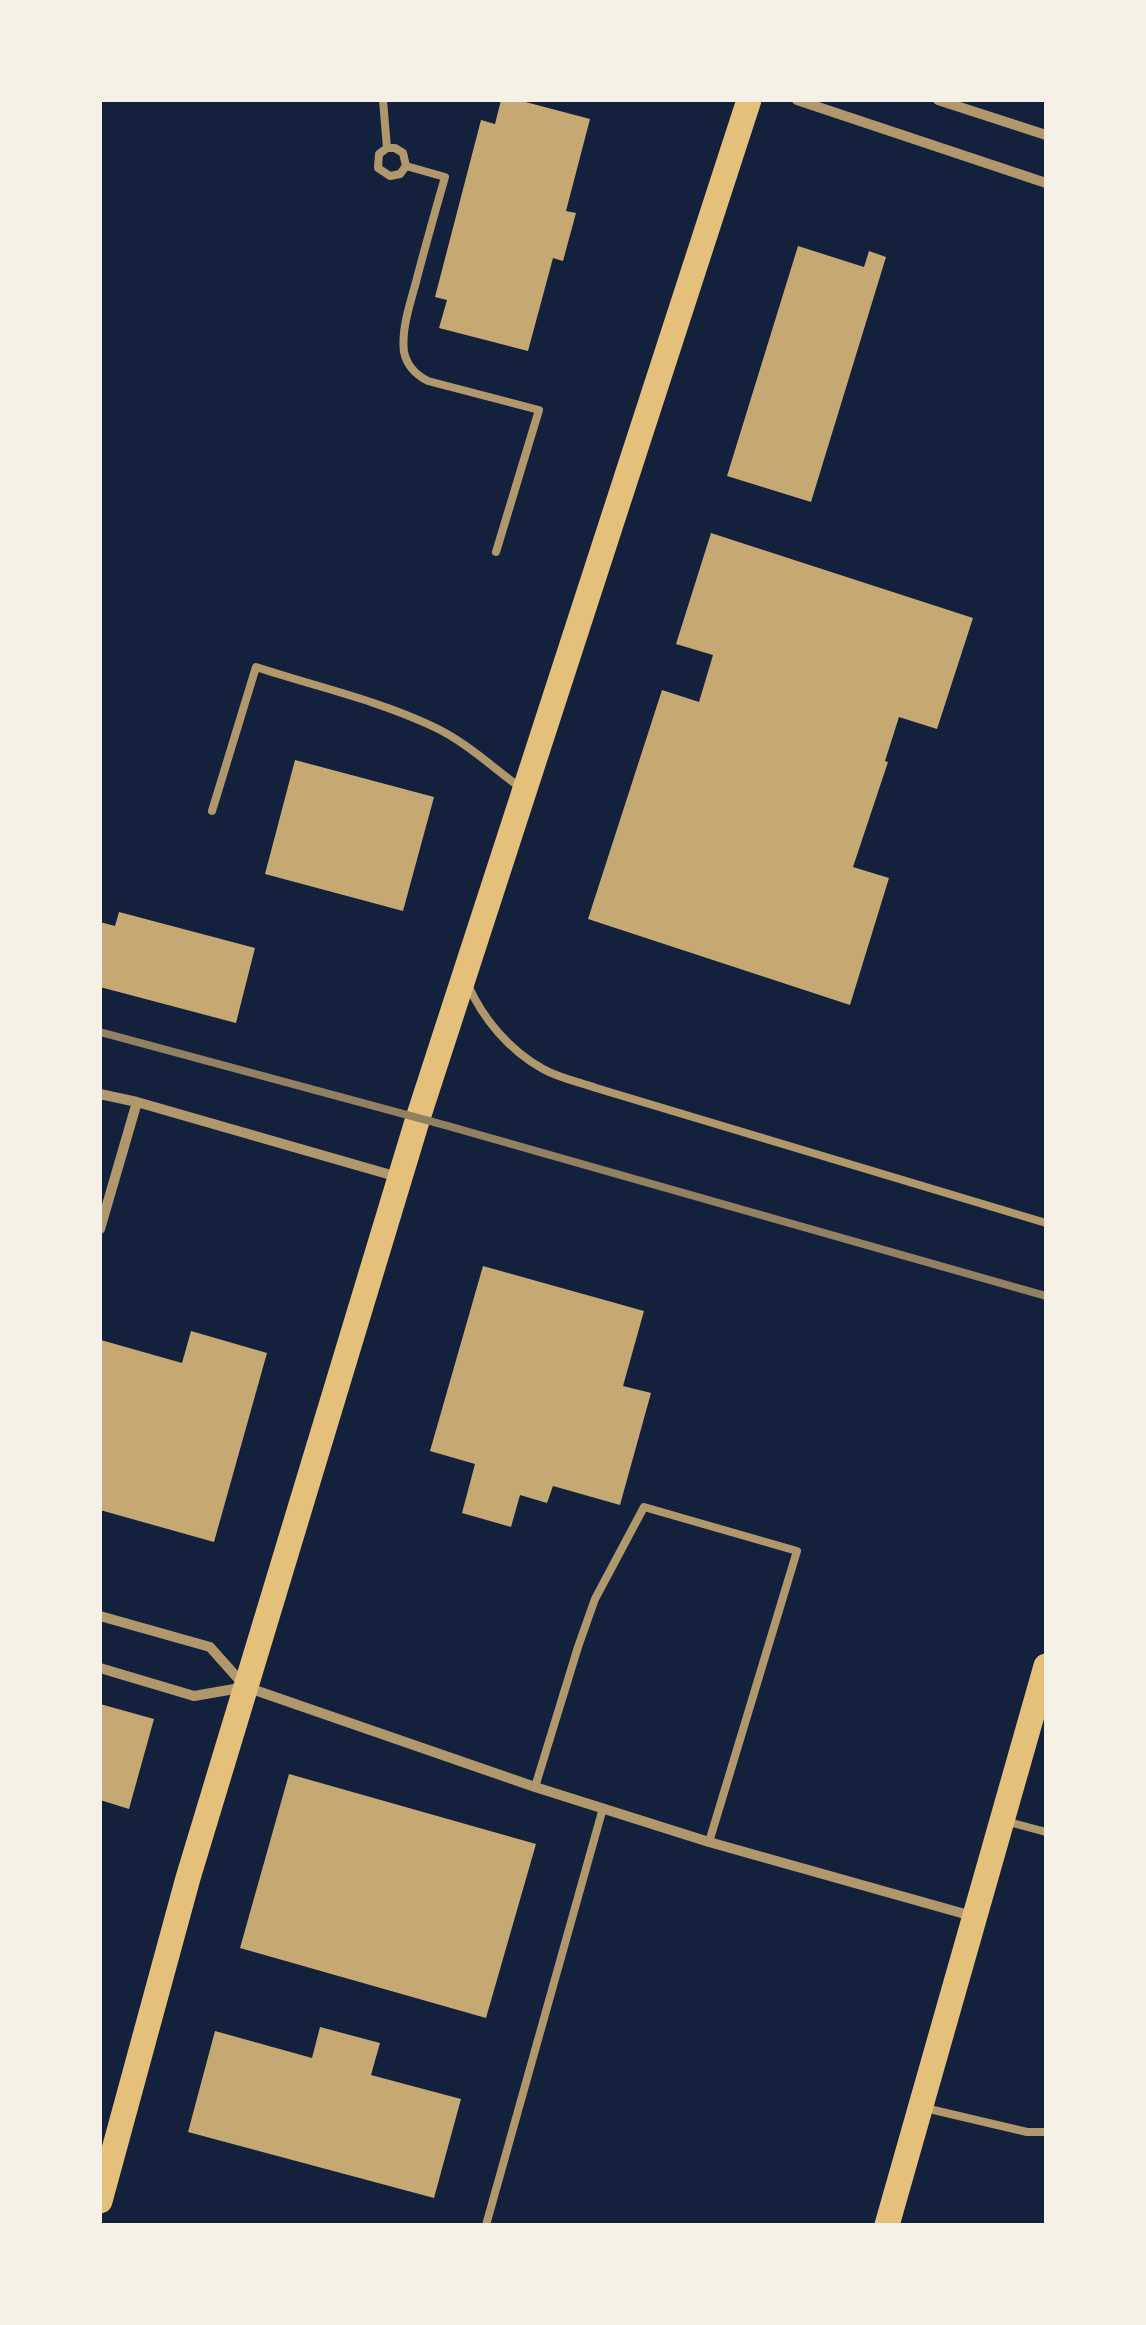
<!DOCTYPE html>
<style>
body{margin:0}
#map{position:relative;width:1146px;height:2325px;overflow:hidden;background:#14213d;font-family:Helvetica,sans-serif}
canvas{display:block}
.frame{position:absolute;inset:0;border:102px solid #f6f1e7;pointer-events:none}
</style>
<div id="map">
<canvas width="1146" height="2325"></canvas>
<div class="frame"></div>
</div>
<script>
const ctx = document.querySelector('canvas').getContext('2d');
ctx.lineJoin = 'round';
function fill(path, color) {
  ctx.fillStyle = color;
  ctx.fill(path, 'evenodd');
}
function stroke(path, color, width, dash) {
  ctx.strokeStyle = color;
  ctx.lineWidth = width;
  ctx.lineCap = dash ? 'butt' : 'round';
  ctx.setLineDash(dash || []);
  ctx.stroke(path);
}
fill(new Path2D(`
 M 501,100 L 518,100 L 590,119 L 566,211 L 576,213 L 563,261 L 553,258 L 528,351 L 439,328 L 447,300 L 435,297 L 481,120 L 495,124 Z
 M 798,246 L 864,267 L 869,251 L 886,257 L 811,502 L 727,476 Z
 M 711,533 L 973,618 L 937,729 L 899,717 L 885,761 L 888,762 L 853,867 L 889,878 L 850,1005 L 588,919 L 662,690 L 699,702 L 713,655 L 676,644 Z
 M 295,760 L 434,797 L 403,911 L 265,874 Z
 M 119,912 L 255,948 L 236,1023 L 100,987 L 100,922 L 115,926 Z
 M 483,1266 L 644,1311 L 623,1386 L 651,1393 L 620,1505 L 553,1486 L 547,1503 L 520,1495 L 511,1527 L 462,1513 L 475,1464 L 430,1451 Z
 M 191,1331 L 267,1353 L 214,1542 L 100,1510 L 101,1340 L 182,1363 Z
 M 100,1704 L 154,1719 L 129,1809 L 100,1800 Z
 M 289,1774 L 536,1844 L 486,2018 L 240,1948 Z
 M 320,2027 L 380,2043 L 371,2075 L 461,2099 L 434,2198 L 188,2132 L 215,2031 L 312,2058 Z`), '#c6a872');
stroke(new Path2D(`
 M 383,100 L 387,148 L 379,154 L 378,168 L 390,176 L 400,174 L 406,166
 M 387,148 L 395,148 L 403,153 L 406,166
 M 406,166 L 445,177 C 435,212 425,247 416,282 C 410,304 401,330 404,352 C 407,366 416,375 428,381 L 539,410 L 496,552
 M 212,811 L 256,667 C 314,686 377,700 432,726 C 465,741 492,767 521,788
 M 468,985 C 483,1019 509,1050 543,1069 C 559,1078 579,1082 596,1088 L 1046,1223
 M 535,1787 L 578,1647 L 595,1599 L 644,1507 L 797,1551 L 709,1842
 M 1005,1821 L 1046,1832
 M 925,2108 L 1027,2132 L 1046,2132
 M 486,2225 L 603,1808`), '#b1986c', 8);
stroke(new Path2D(`
 M 797,100 L 1046,183
 M 938,100 L 1046,135
 M 100,1094 L 137,1102 L 398,1177
 M 100,1229 L 137,1102
 M 100,1616 L 210,1647 L 242,1683
 M 100,1668 L 194,1696 L 246,1687 L 535,1787 L 709,1842 L 972,1916`), '#b1986c', 10);
stroke(new Path2D(`
 M 100,2201 L 188,1878 L 418,1118 L 749,100
 M 887,2225 L 1046,1666`), '#e5c07b', 25);
stroke(new Path2D(`
 M 100,1032 L 448,1126 L 1046,1296`), '#918062', 8);
</script>
